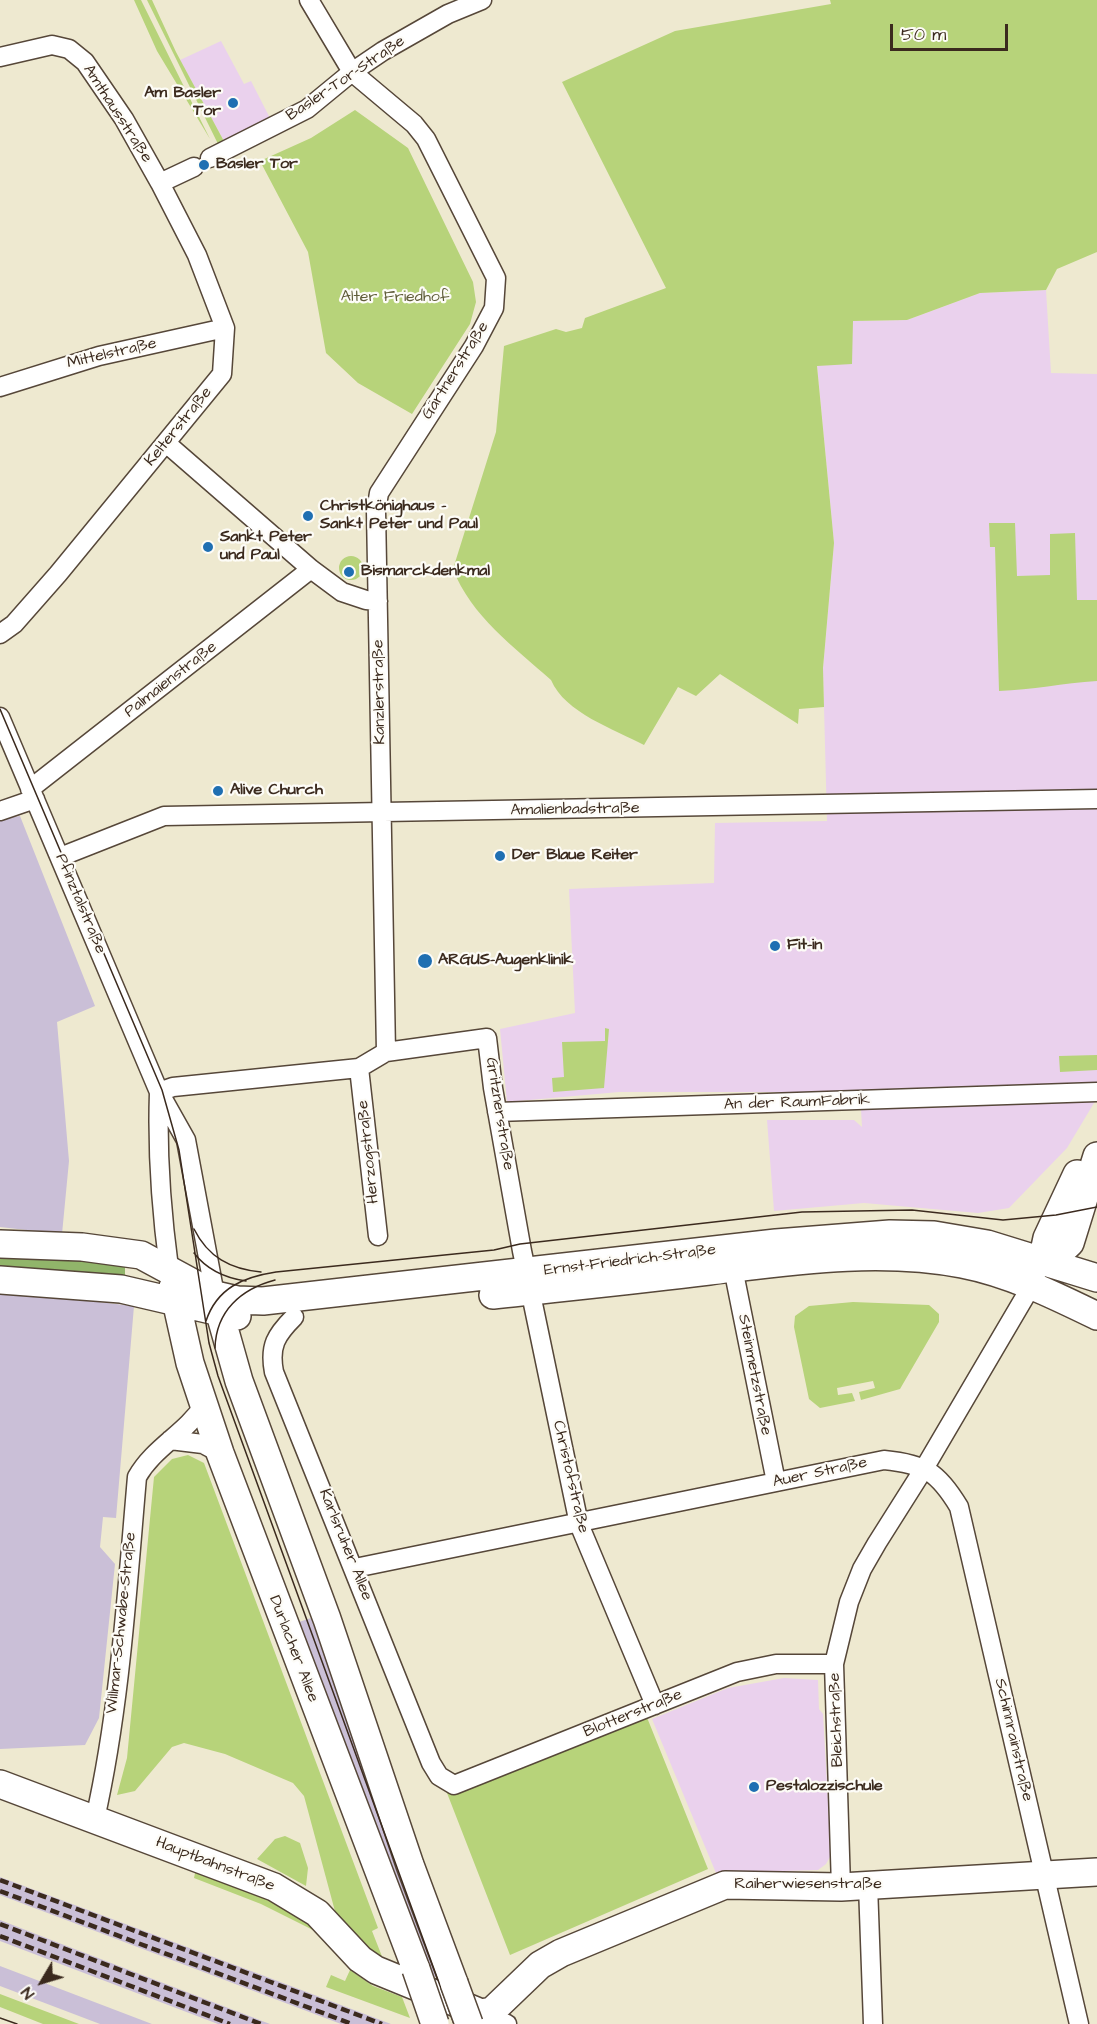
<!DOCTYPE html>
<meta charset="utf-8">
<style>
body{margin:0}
#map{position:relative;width:1097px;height:2024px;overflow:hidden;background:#eee9d0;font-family:"Architects Daughter",sans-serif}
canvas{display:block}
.north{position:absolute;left:12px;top:1952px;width:60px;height:60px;-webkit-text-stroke:4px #fdfcf7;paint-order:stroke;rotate:232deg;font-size:16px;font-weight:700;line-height:24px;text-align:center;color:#3b2a1e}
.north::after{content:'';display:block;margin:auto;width:21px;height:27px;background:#3b2a1e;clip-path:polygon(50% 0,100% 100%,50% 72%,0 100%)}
.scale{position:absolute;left:890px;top:24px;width:118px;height:27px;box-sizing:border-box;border:3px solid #3b2a1e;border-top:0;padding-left:8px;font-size:18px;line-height:21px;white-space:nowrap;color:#3b2a1e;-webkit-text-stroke:4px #fdfcf7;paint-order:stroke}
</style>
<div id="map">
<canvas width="1097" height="2024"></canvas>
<div class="north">N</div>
<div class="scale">50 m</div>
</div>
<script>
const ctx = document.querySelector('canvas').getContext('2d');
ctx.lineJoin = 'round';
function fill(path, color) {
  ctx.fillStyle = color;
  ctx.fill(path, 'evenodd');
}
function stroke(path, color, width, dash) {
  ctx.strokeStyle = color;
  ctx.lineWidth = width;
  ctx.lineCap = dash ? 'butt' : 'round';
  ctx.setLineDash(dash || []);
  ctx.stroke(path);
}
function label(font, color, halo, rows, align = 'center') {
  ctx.font = font + ' "Architects Daughter",sans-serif';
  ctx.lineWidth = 4.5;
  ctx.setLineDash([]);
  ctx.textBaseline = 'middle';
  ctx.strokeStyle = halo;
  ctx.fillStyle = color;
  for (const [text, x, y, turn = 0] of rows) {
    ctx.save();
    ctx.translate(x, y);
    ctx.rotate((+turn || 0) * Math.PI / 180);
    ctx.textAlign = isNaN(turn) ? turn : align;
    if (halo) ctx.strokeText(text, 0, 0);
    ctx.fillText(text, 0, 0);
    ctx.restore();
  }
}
fill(new Path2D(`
 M 221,41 L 244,84 L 251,81 L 272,122 L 226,145 L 180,60 Z
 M 1046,290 L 1051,373 L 1097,374 L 1097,1098 L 1067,1148 L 1009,1208 L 978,1213 L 864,1203 L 774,1211 L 767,1120 L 854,1120 L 862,1127 L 860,1092 L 619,1092 L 507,1102 L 500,1029 L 575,1013 L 569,889 L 714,883 L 715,823 L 827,821 L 823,669 L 834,543 L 817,365 L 853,321 L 907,320 L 980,293 Z
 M 784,1678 L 818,1680 L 819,1709 L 823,1714 L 831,1855 L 826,1864 L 818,1870 L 716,1873 L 652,1719 L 728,1688 Z`), '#ead1ed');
fill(new Path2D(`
 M 20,816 L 95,1006 L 57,1022 L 69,1161 L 62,1234 L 0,1227 L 0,819 Z
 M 0,1291 L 134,1306 L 116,1518 L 103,1517 L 100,1547 L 115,1564 L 99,1718 L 85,1745 L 0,1749 Z
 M 311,1618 L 398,1859 L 445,1980 L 423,1973 L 296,1623 Z
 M 0,1877 L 275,1980 L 391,2024 L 341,2024 L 0,1895 Z
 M 0,1920 L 59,1943 L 270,2024 L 218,2024 L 0,1941 Z
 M 0,1966 L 152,2024 L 100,2024 L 0,1986 Z`), '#cabfd7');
fill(new Path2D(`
 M 134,0 L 141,0 L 210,139 L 157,51 Z
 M 147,0 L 152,0 L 176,52 L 226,145 L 220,148 Z
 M 830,0 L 1097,0 L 1097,252 L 1057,269 L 1046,290 L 980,293 L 907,320 L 853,321 L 852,364 L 817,366 L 834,543 L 823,668 L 824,707 L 799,709 L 798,724 L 720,674 L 696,696 L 678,687 L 644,745 C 614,729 565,713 551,680 C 514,647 471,616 453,569 L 496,432 L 504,346 L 556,329 L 566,332 L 582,328 L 585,318 L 666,288 L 562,82 L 675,31 L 831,4 Z
 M 355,110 L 408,148 L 473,282 L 476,302 L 470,324 L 412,414 L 358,383 L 326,353 L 308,252 L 260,161 L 311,138 Z
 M 989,523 L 1015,523 L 1017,576 L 1050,575 L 1050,534 L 1075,533 L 1077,600 L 1097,600 L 1097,681 C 1063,683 1032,690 999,691 L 995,547 L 990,547 Z
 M339 568a12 12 0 1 1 24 0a12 12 0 1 1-24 0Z
 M 605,1028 L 609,1029 L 604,1088 L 553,1092 L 552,1078 L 564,1077 L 562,1042 L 605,1041 Z
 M 1097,1055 L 1097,1070 L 1060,1072 L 1059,1056 Z
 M 853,1302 L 929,1305 L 939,1314 L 939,1322 L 900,1389 L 861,1400 L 859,1392 L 875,1388 L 873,1381 L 837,1388 L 838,1395 L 852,1393 L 855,1401 L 820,1408 L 809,1399 L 794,1327 L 795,1316 L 809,1306 Z
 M 188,1455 L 204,1463 L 378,1928 L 372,1931 L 383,1959 L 376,1957 L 336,1915 L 304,1796 L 293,1783 L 225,1754 L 184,1743 L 172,1747 L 135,1791 L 117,1795 L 127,1758 L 154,1477 L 172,1459 Z
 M 646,1715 L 708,1869 L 510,1955 L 447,1793 Z
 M 285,1836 L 300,1843 L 308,1868 L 306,1886 L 257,1859 L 275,1839 Z
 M 203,1869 L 285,1901 L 319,1933 L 261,1904 L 194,1878 L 195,1873 Z
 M 350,1970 L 373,1986 L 402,1997 L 410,2018 L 326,1987 L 331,1975 L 345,1981 Z
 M 0,1994 L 79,2024 L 43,2024 L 0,2007 Z`), '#b7d37a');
fill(new Path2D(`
 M 0,1248 L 125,1256 L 125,1284 L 0,1277 Z`), '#91b56a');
const street = new Path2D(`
 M 309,0 L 352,72 L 414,124 L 426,139 L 496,278 L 494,308 L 474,346 L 379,493 L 376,511 L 386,1052
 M 0,57 L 52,45 L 69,49 L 85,62 L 124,119 L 160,183 L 197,255 L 225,328 L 222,374 L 58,574 L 14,624 L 0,634
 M 210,158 L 307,109 L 352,72 L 383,51 L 448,14 L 482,0
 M 160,183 L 194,167
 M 0,387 L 99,356 L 225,328
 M 166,443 L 311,569 L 342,592 L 366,600 L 378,601
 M 0,717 L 159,1092 L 186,1140 L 215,1295
 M 30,789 L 311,569
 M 0,811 L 35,799
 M 60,857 L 164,816 L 1097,799
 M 359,1068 L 378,1236
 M 159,1092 L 173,1087 L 359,1068 L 386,1052 L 487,1038 L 493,1088 L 522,1251 L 579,1524 L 655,1705
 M 159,1092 C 157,1151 161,1209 169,1268
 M 497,1112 L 1097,1092
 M 733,1268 L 776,1482
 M 294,1317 C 276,1335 269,1346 274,1372 L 431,1763 L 439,1776 L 454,1785 L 737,1672 L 776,1664 L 834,1664
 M 170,1440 L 203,1444 L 220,1453
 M 355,1568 L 884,1460 C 925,1464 938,1472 959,1507 L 1079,2024
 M 95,1819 C 120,1708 127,1591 137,1477 C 154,1447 185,1434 204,1405
 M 868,1885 L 873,2024
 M 841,1887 L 834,1664 L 849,1602 L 862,1569 L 877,1543 L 925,1467 L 1036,1278
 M 481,2013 L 507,2024`);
const secondary = new Path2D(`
 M 0,1244 L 82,1247 L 141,1255 L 215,1295 L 237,1300 L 263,1301 L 776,1243 L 890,1234 L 934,1235 L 987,1244 L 1097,1278
 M 1042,1261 L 1047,1238 L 1077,1174
 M 1033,1264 L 1054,1258 L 1070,1243 L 1097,1156
 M 0,1280 L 121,1289 L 237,1316
 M 173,1287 L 190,1363 L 220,1453 L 416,1969
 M 493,1295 C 565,1287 637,1280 709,1271 C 793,1261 878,1248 962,1264 C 1009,1273 1054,1295 1097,1316
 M 215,1296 L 239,1381 L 327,1619 L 410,1865 L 454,1983
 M 0,1784 L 274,1887 L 317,1913 L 360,1959 L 376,1970 L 481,2013 L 492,2011 L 540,1965 L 561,1953 L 725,1885 L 841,1887 L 1097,1872`);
stroke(street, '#564739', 21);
stroke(secondary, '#564739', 30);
stroke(street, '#fff', 18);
stroke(secondary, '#fff', 27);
stroke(new Path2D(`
 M 0,709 L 162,1090 L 179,1150 L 209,1343 L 218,1376 L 454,2024
 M 194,1229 C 208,1257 230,1269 261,1272
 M 194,1253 C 207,1270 225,1278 246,1281
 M 206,1321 C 217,1288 243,1277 276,1272 L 494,1250 L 520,1244 L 802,1212 L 912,1210 L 1003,1220 L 1056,1215 L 1097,1207
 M 215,1348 C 216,1311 241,1289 275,1280
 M 0,2018 L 17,2024`), '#3b2a1e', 1.5);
stroke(new Path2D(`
 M 0,1880 L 382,2024
 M 0,1891 L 352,2024
 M 0,1924 L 261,2024
 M 0,1936 L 230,2024`), '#3b2a1e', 4.5, [9, 4.5]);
const secondaryBridge = new Path2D(`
 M 416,1969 L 435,2024
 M 454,1983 L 469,2024`);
stroke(secondaryBridge, '#564739', 30, []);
stroke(secondaryBridge, '#fff', 27);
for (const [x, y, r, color] of [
 [233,103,6,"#1f6fb2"],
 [204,165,6,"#1f6fb2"],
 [308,516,6,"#1f6fb2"],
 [208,547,6,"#1f6fb2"],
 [349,572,6,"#1f6fb2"],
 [218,791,6,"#1f6fb2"],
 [500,856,6,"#1f6fb2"],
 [775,946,6,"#1f6fb2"],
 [425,961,8,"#1f6fb2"],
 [754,1787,6,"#1f6fb2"]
]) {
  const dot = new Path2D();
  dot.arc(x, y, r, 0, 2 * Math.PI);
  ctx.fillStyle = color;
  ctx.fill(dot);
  stroke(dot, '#fdfcf7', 2);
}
label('16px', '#3b2a1e', '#fdfcf7', [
 ["Basler-Tor-Straße",346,79,-34],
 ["Amthausstraße",117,114,57],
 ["Mittelstraße",112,354,-13],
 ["Gärtnerstraße",456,371,-58],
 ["Kelterstraße",179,427,-51],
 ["Palmaienstraße",171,680,-38],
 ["Kanzlerstraße",380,692,-91],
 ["Amalienbadstraße",575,810,-1],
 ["Pfinztalstraße",80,904,67],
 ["An der RaumFabrik",797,1103,-2],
 ["Gritznerstraße",499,1114,81],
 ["Herzogstraße",369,1152,-96],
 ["Ernst-Friedrich-Straße",630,1261,-7],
 ["Steinmetzstraße",754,1375,79],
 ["Auer Straße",820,1473,-12],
 ["Christofstraße",570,1477,77],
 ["Karlsruher Allee",345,1545,68],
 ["Willmar-Schwabe-Straße",122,1623,-84],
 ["Durlacher Allee",293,1649,69],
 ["Blotterstraße",633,1714,-22],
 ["Bleichstraße",837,1720,-92],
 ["Schinnrainstraße",1013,1740,77],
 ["Hauptbahnstraße",215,1865,21],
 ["Raiherwiesenstraße",808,1885]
]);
label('bold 16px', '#3b2a1e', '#fdfcf7', [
 ["Am Basler",221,94,"right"],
 ["Tor",221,112,"right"],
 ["Basler Tor",216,165],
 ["Christkönighaus -",320,507],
 ["Sankt Peter und Paul",320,525],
 ["Sankt Peter",220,538],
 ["und Paul",220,556],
 ["Bismarckdenkmal",361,572],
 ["Alive Church",230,791],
 ["Der Blaue Reiter",512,856],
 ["Fit-in",787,946],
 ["ARGUS-Augenklinik",438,961],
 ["Pestalozzischule",766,1787]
], 'left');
label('16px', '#605d3a', '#fdfcf7', [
 ["Alter Friedhof",395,298]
]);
</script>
